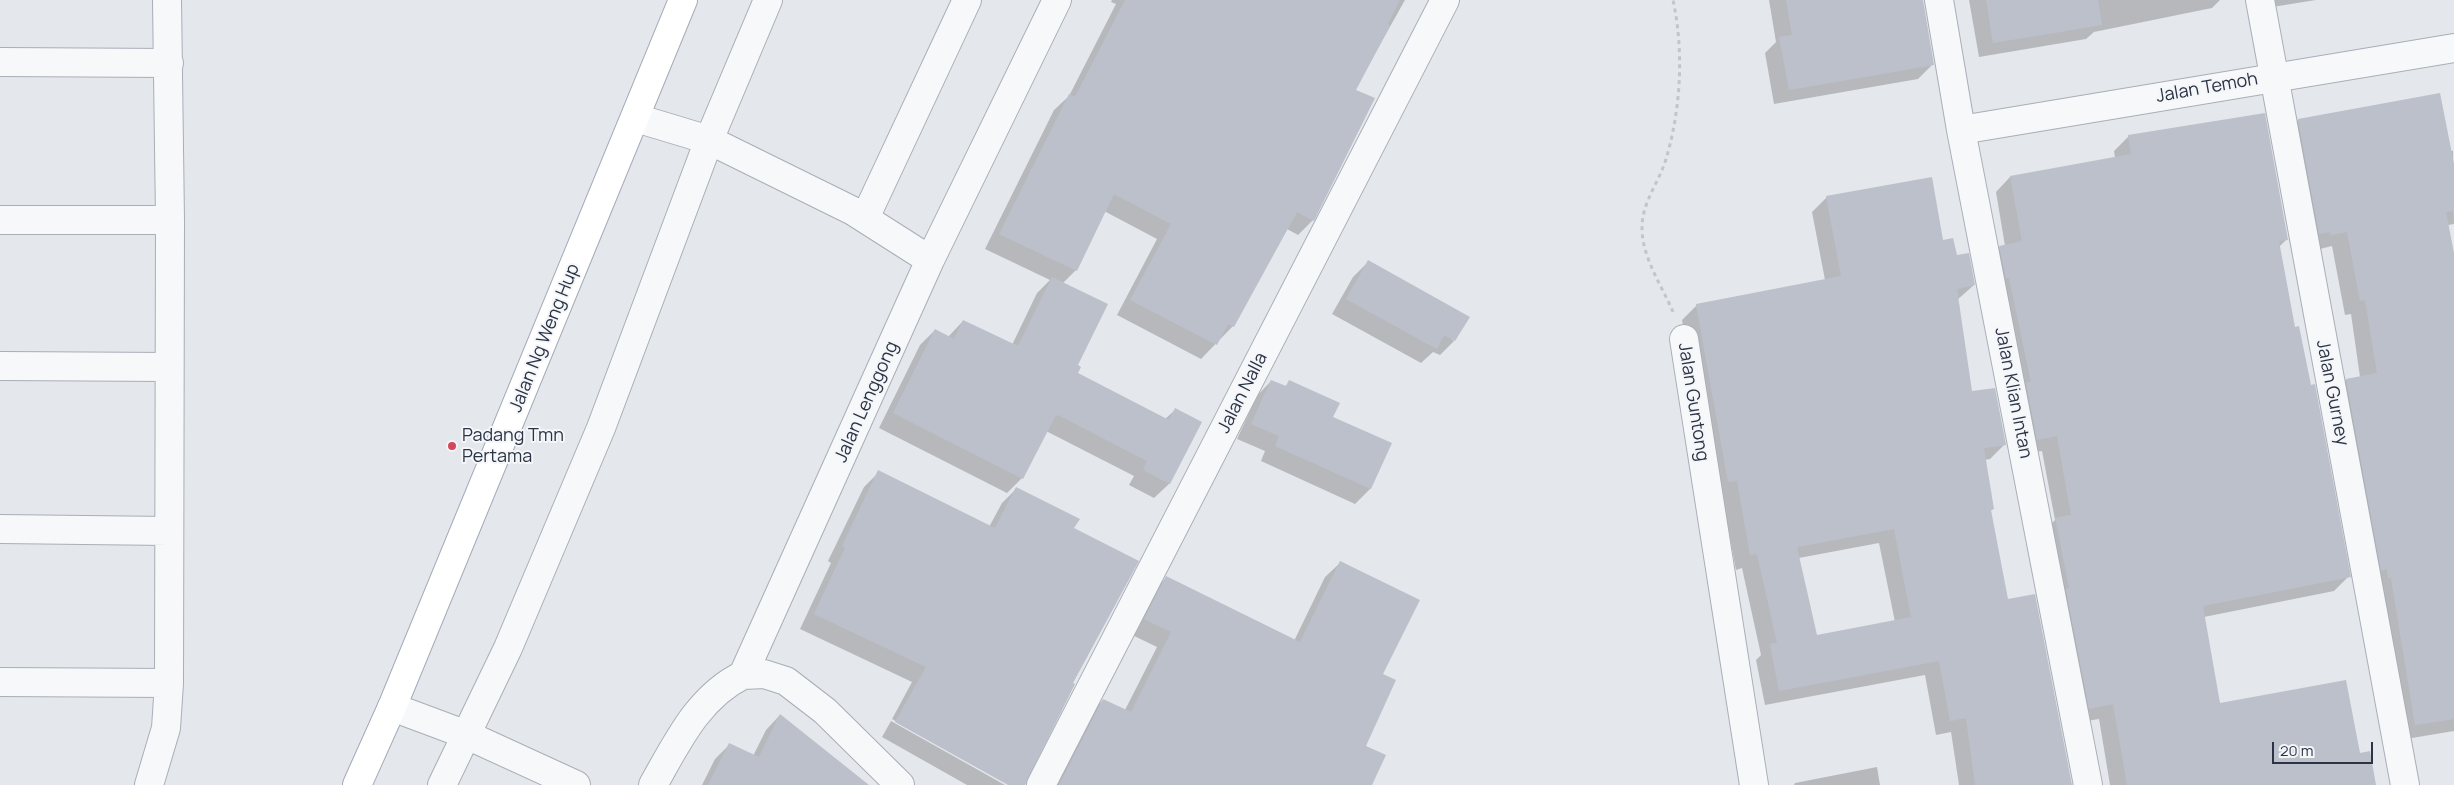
<!DOCTYPE html>
<style>
body{margin:0}
#map{position:relative;width:2454px;height:785px;overflow:hidden;background:#e4e7ec;font-family:Manrope,sans-serif}
canvas{display:block}
.scale{position:absolute;left:2272px;top:742px;width:101px;height:22px;box-sizing:border-box;border:2px solid #2b3445;border-top:0;padding-left:6px;font-size:15px;line-height:18px;white-space:nowrap;color:#2b3445;-webkit-text-stroke:4px #f4f6f9;paint-order:stroke}
</style>
<div id="map">
<canvas width="2454" height="785"></canvas>
<div class="scale">20 m</div>
</div>
<script>
const ctx = document.querySelector('canvas').getContext('2d');
ctx.lineJoin = 'round';
function fill(path, color) {
  ctx.fillStyle = color;
  ctx.fill(path, 'evenodd');
}
function stroke(path, color, width, dash) {
  ctx.strokeStyle = color;
  ctx.lineWidth = width;
  ctx.lineCap = dash ? 'butt' : 'round';
  ctx.setLineDash(dash || []);
  ctx.stroke(path);
}
function label(font, color, halo, rows, align = 'center') {
  ctx.font = font + ' Manrope,sans-serif';
  ctx.lineWidth = 4;
  ctx.setLineDash([]);
  ctx.textBaseline = 'middle';
  ctx.strokeStyle = halo;
  ctx.fillStyle = color;
  for (const [text, x, y, turn = 0] of rows) {
    ctx.save();
    ctx.translate(x, y);
    ctx.rotate((+turn || 0) * Math.PI / 180);
    ctx.textAlign = isNaN(turn) ? turn : align;
    if (halo) ctx.strokeText(text, 0, 0);
    ctx.fillText(text, 0, 0);
    ctx.restore();
  }
}
fill(new Path2D(`
 M 1112,0 L 1405,0 L 1354,91 L 1313,220 L 1298,235 L 1287,229 L 1233,326 L 1201,359 L 1117,315 L 1157,239 L 1104,211 L 1076,270 L 1063,283 L 1076,374 L 1165,419 L 1175,410 L 1201,423 L 1169,484 L 1154,498 L 1129,485 L 1134,476 L 1046,431 L 1022,478 L 1007,493 L 879,428 L 920,345 L 935,330 L 948,337 L 963,321 L 1012,345 L 1037,293 L 1050,280 L 985,249 L 1054,110 L 1069,96 L 1116,4 L 1111,2 Z
 M 1769,0 L 1910,0 L 1933,64 L 1918,79 L 1774,104 L 1765,53 L 1776,42 Z
 M 1969,0 L 2220,0 L 2212,8 L 2094,32 L 2086,39 L 1979,57 Z
 M 2265,0 L 2316,0 L 2266,8 Z
 M 2298,120 L 2453,151 L 2454,224 L 2448,225 L 2454,259 L 2454,731 L 2400,740 L 2332,395 L 2346,380 L 2360,377 L 2351,314 L 2345,315 L 2332,246 L 2316,250 L 2284,135 Z
 M 2129,136 L 2287,239 L 2279,247 L 2294,328 L 2349,576 L 2334,591 L 2204,617 L 2219,704 L 2359,754 L 2375,785 L 2110,785 L 2099,719 L 2075,723 L 2041,534 L 2055,520 L 2042,451 L 2022,454 L 1985,262 L 2000,247 L 2005,246 L 1996,192 L 2010,177 L 2115,158 L 2114,151 Z
 M 1827,197 L 1942,241 L 1956,257 L 1974,285 L 1957,300 L 1971,393 L 2005,444 L 1990,459 L 1984,460 L 1993,509 L 1990,511 L 2007,600 L 2062,785 L 1959,785 L 1951,732 L 1936,735 L 1925,675 L 1765,705 L 1756,660 L 1761,655 L 1742,568 L 1736,570 L 1722,495 L 1714,496 L 1682,320 L 1697,305 L 1825,280 L 1812,212 ZM 1879,543 L 1895,622 L 1816,637 L 1799,558 Z
 M 1368,262 L 1454,341 L 1440,355 L 1433,352 L 1421,363 L 1332,314 L 1353,277 Z
 M 1271,381 L 1284,387 L 1290,382 L 1332,417 L 1390,444 L 1370,489 L 1355,504 L 1261,461 L 1265,451 L 1237,439 L 1257,396 Z
 M 879,472 L 989,527 L 1002,503 L 1017,488 L 1072,529 L 1072,683 L 1024,785 L 1010,785 L 892,719 L 912,682 L 800,629 L 831,563 L 828,561 L 864,487 Z
 M 1340,563 L 1382,675 L 1364,746 L 1371,785 L 1052,785 L 1089,715 L 1103,700 L 1125,710 L 1157,647 L 1130,634 L 1152,592 L 1167,577 L 1294,641 L 1325,577 Z
 M 780,715 L 867,785 L 702,785 L 715,759 L 730,744 L 753,756 L 766,730 Z
 M 891,721 L 1005,785 L 967,785 L 882,737 Z
 M 1877,767 L 1880,785 L 1794,785 L 1795,783 Z`), '#0003');
fill(new Path2D(`
 M 1125,0 L 1400,0 L 1388,24 L 1390,26 L 1356,90 L 1375,98 L 1314,221 L 1297,212 L 1234,327 L 1228,324 L 1217,345 L 1130,300 L 1171,224 L 1114,194 L 1077,271 L 999,234 L 1069,94 L 1075,97 Z
 M 1786,0 L 1923,0 L 1934,65 L 1789,90 L 1779,37 L 1792,35 Z
 M 1986,0 L 2098,0 L 2102,25 L 1993,43 Z
 M 2440,93 L 2454,164 L 2454,211 L 2446,212 L 2454,253 L 2454,719 L 2415,725 L 2391,578 L 2388,578 L 2387,569 L 2381,571 L 2346,379 L 2377,373 L 2365,300 L 2360,301 L 2347,232 L 2331,235 L 2330,232 L 2319,234 L 2298,119 Z
 M 2265,113 L 2288,240 L 2279,241 L 2295,327 L 2299,326 L 2311,385 L 2315,384 L 2351,577 L 2203,606 L 2220,703 L 2346,680 L 2360,753 L 2370,751 L 2376,785 L 2127,785 L 2113,704 L 2089,709 L 2066,589 L 2069,588 L 2055,518 L 2071,515 L 2057,436 L 2037,440 L 2026,382 L 2031,382 L 2009,278 L 2006,278 L 1999,246 L 2022,241 L 2010,176 L 2131,154 L 2128,135 Z
 M 1932,177 L 1943,240 L 1953,238 L 1957,255 L 1969,253 L 1975,285 L 1957,289 L 1972,391 L 1995,388 L 2006,445 L 1984,448 L 1994,509 L 1991,510 L 2008,599 L 2035,594 L 2072,785 L 1975,785 L 1966,718 L 1950,721 L 1939,661 L 1779,691 L 1770,644 L 1777,643 L 1757,554 L 1750,555 L 1737,481 L 1728,482 L 1696,304 L 1841,276 L 1826,196 ZM 1894,529 L 1911,617 L 1817,635 L 1797,547 Z
 M 1368,260 L 1470,317 L 1455,341 L 1444,335 L 1437,349 L 1346,299 Z
 M 1052,277 L 1108,304 L 1078,365 L 1081,367 L 1078,373 L 1169,420 L 1175,408 L 1202,422 L 1170,484 L 1143,470 L 1147,461 L 1058,415 L 1055,417 L 1023,479 L 893,413 L 935,329 L 954,339 L 963,320 L 1018,346 Z
 M 1271,380 L 1286,386 L 1289,380 L 1340,403 L 1333,417 L 1392,443 L 1371,489 L 1275,446 L 1279,436 L 1251,424 Z
 M 878,470 L 995,528 L 1016,487 L 1080,519 L 1074,528 L 1139,561 L 1073,683 L 1075,684 L 1025,785 L 1008,785 L 895,722 L 926,667 L 814,614 L 845,548 L 842,546 Z
 M 1340,561 L 1420,600 L 1383,674 L 1396,680 L 1366,746 L 1386,755 L 1372,785 L 1059,785 L 1103,699 L 1131,712 L 1171,632 L 1144,619 L 1166,576 L 1300,642 Z
 M 780,714 L 869,785 L 708,785 L 729,743 L 759,757 Z`), '#bbc0ca');
const minor = new Path2D(`
 M 1939,0 L 1961,130 L 2088,785
 M 2260,0 L 2405,785
 M 0,62 L 169,63
 M 636,118 L 709,140 L 853,211 L 930,260
 M 1961,130 L 2454,48
 M 865,218 L 967,0
 M 0,220 L 170,220
 M 1684,339 L 1754,785
 M 0,366 L 169,367
 M 0,529 L 168,531
 M 743,675 L 764,674 L 786,681 L 825,711 L 900,785
 M 0,682 L 169,683
 M 392,707 L 467,735 L 576,785
 M 149,785 L 166,728 L 169,683 L 170,220 L 167,0
 M 442,785 L 508,648 L 601,428 L 709,140 L 768,0
 M 653,785 C 677,743 698,697 743,675 L 930,260 L 1057,0
 M 1041,785 L 1445,0`);
const major = new Path2D(`
 M 357,785 L 392,707 L 683,0`);
stroke(minor, '#a9aeb7', 30);
stroke(major, '#a3abb8', 30);
stroke(new Path2D(`
 M 1673,312 C 1662,286 1643,259 1642,230 C 1641,203 1659,183 1666,159 C 1681,109 1684,51 1673,0`), '#c2c5cb', 3, [4, 4]);
stroke(minor, '#f7f8fa', 28);
stroke(major, '#fff', 28);
for (const [x, y, r, color] of [
 [452,446,5,"#d1495b"]
]) {
  const dot = new Path2D();
  dot.arc(x, y, r, 0, 2 * Math.PI);
  ctx.fillStyle = color;
  ctx.fill(dot);
  stroke(dot, '#f4f6f9', 2);
}
label('18px', '#2b3445', '#f4f6f9', [
 ["Jalan Temoh",2207,88,-10],
 ["Jalan Ng Weng Hup",545,338,-68],
 ["Jalan Nalla",1243,393,-63],
 ["Jalan Klian Intan",2013,393,79],
 ["Jalan Gurney",2332,393,79],
 ["Jalan Lenggong",867,402,-66],
 ["Jalan Guntong",1693,402,81]
]);
label('18px', '#2b3445', '#f4f6f9', [
 ["Padang Tmn",462,436],
 ["Pertama",462,457]
], 'left');
</script>
